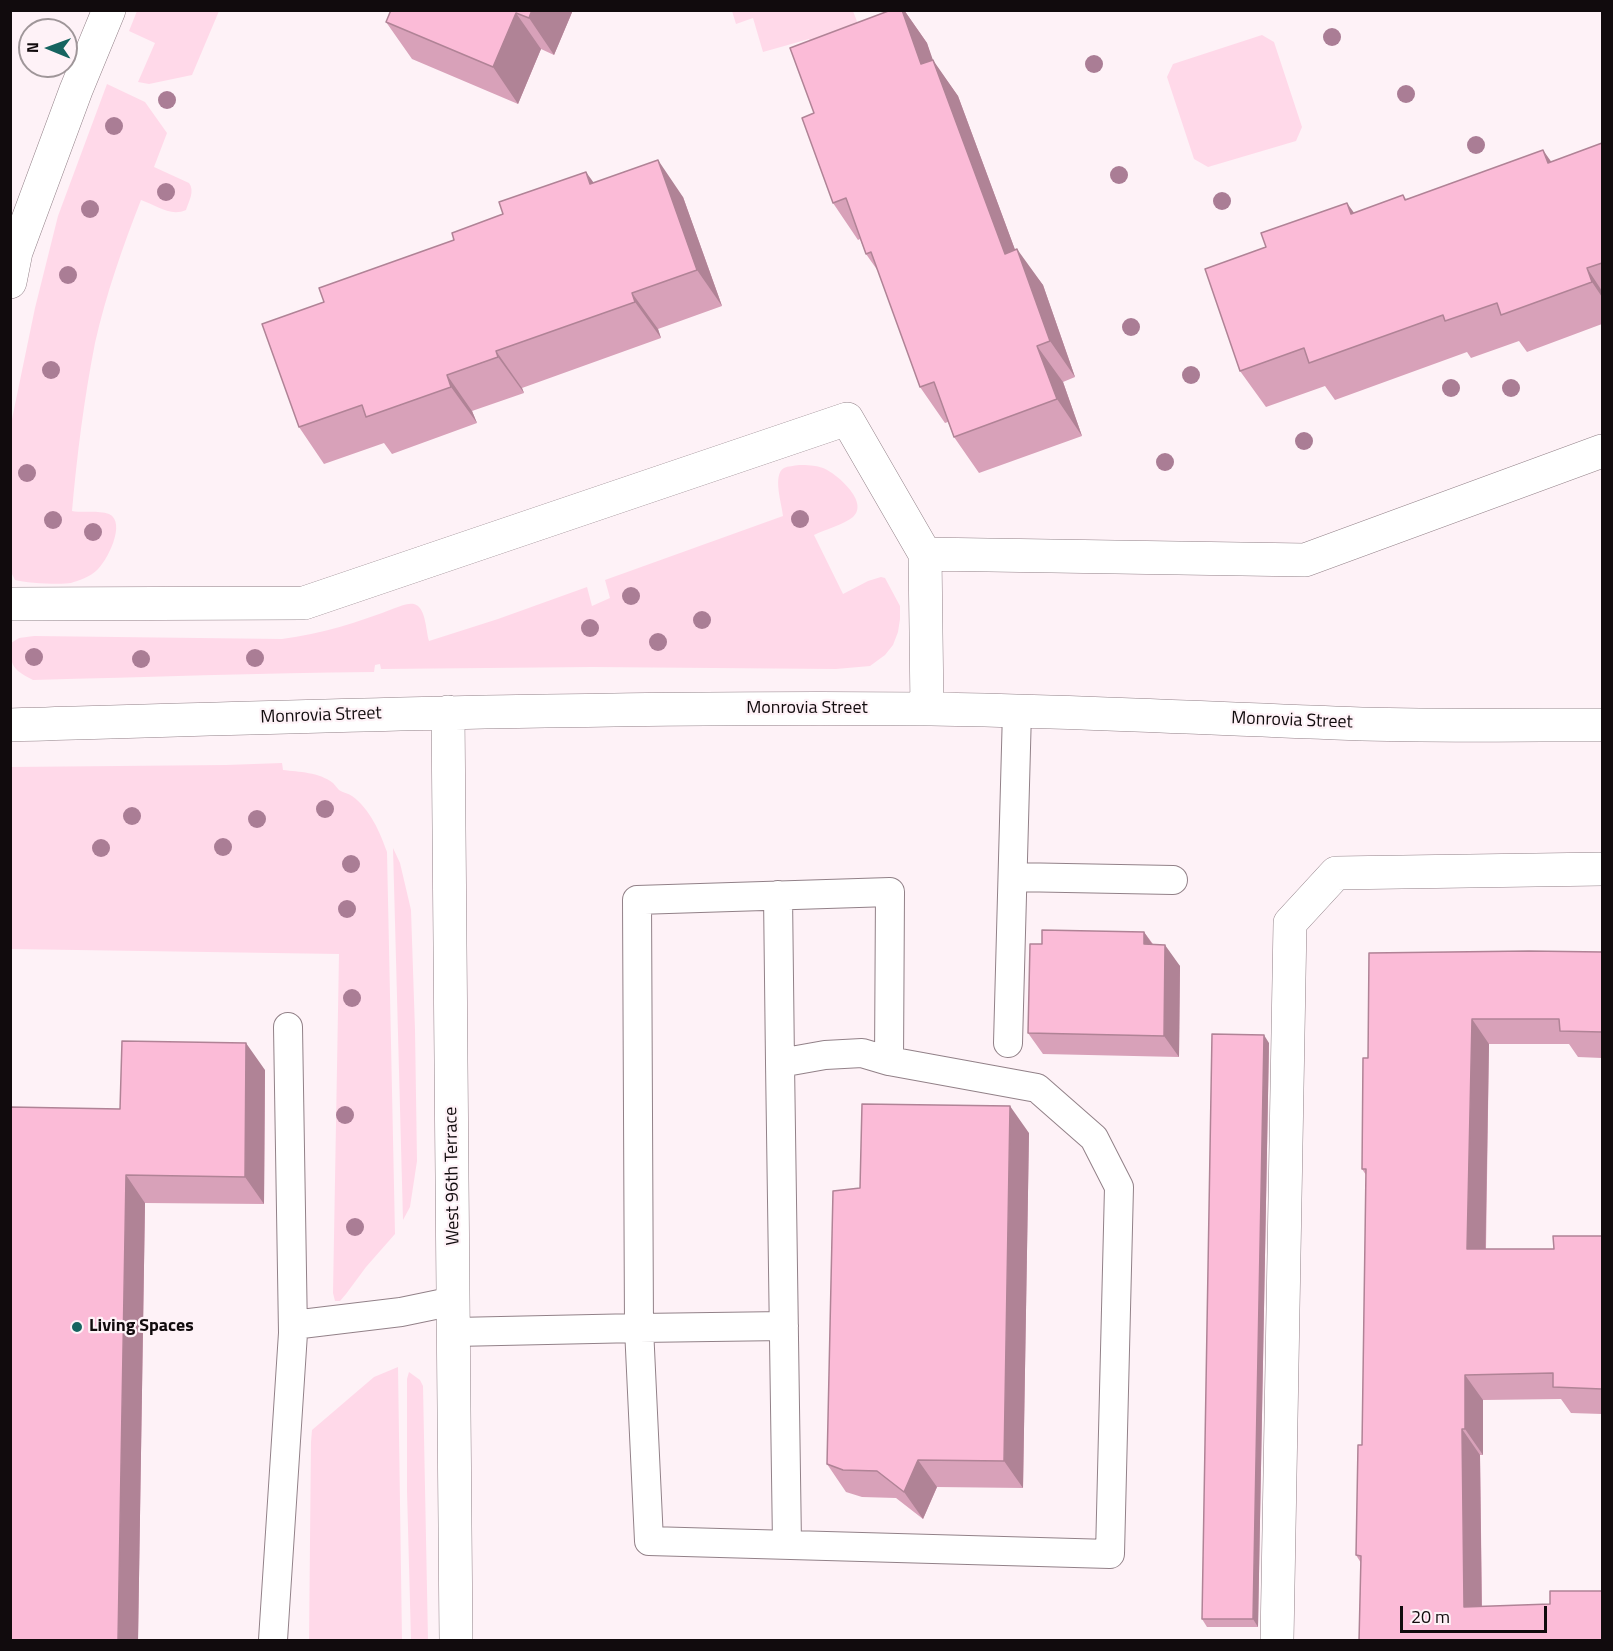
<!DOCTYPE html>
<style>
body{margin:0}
#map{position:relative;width:1613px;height:1651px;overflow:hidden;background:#fef2f7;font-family:"Titillium Web",sans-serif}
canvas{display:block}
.frame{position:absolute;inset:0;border:12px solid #110b0d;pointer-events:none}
.north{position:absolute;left:18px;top:18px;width:60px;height:60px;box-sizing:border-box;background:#fef2f7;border:2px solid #9f9699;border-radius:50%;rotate:271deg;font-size:16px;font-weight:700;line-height:24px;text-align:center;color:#110b0d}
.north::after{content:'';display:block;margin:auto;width:21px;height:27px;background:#166460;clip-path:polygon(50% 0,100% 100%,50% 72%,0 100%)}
.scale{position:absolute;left:1400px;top:1606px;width:147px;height:27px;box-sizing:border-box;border:3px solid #110b0d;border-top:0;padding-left:8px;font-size:18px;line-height:21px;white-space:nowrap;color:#110b0d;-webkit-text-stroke:4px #fef2f7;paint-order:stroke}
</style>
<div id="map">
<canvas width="1613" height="1651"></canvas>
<div class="frame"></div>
<div class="north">N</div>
<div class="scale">20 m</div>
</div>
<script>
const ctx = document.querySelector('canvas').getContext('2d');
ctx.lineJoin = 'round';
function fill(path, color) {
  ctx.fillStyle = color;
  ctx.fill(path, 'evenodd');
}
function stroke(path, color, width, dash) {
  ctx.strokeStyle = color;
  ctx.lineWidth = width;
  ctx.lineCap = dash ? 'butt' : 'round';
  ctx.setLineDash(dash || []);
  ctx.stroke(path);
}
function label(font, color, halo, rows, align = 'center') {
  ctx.font = font + ' "Titillium Web",sans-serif';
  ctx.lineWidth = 4.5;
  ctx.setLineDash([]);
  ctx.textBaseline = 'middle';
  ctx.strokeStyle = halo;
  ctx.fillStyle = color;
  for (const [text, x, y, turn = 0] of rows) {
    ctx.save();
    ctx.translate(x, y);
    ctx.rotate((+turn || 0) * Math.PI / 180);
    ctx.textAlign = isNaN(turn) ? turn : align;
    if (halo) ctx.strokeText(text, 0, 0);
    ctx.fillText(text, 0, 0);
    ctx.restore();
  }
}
fill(new Path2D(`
 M 137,11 L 219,11 L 192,75 L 149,84 L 138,82 L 155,43 L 129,31 Z
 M 732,11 L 853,11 L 863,37 L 813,52 L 809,39 L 763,52 L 753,18 L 736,24 Z
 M 1262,35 L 1274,42 L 1302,127 L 1296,141 L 1208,167 L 1194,159 L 1167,77 L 1173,64 Z
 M 107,84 L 145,102 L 167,133 L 154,167 L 189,183 C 195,191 189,201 186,210 C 170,217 156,205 141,200 C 123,246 106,294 95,343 C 84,399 77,455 72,511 C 83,513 98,510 109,514 C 127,522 107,562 96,571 C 91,576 78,581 71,583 C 60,585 26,583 15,580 L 11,572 L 10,432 L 12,419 L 35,308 L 58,216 Z
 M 799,465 C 807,465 815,465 823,468 C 836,473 870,502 853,517 C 845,524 824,530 814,535 L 843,594 L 868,581 L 881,577 L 885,578 L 900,606 L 900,619 L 898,632 L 893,645 L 885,655 L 870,666 L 836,669 L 592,667 L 381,669 L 380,664 L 375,665 L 374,672 C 261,673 147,677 33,680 C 12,669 10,666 11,643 L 19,638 L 34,636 L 282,639 C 321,634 359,622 395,608 C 402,606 411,601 418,606 C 426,613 426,631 429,641 L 498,619 L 587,587 L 592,606 L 610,598 L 605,580 L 783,516 C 782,504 772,475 784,468 C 788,466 794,466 799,465 Z
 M 282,763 L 283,770 C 299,772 319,772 333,783 C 335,785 337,788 339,790 C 343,793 348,793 352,796 C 370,809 380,832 387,852 L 395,1234 L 366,1267 L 346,1294 L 340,1301 L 335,1301 L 333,1293 L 339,954 L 11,949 L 11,767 L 226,765 Z
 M 393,848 L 400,863 L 411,910 L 415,1030 L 417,1161 L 410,1207 L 403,1220 Z
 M 398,1367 L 402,1640 L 309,1640 L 311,1442 L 312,1430 L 374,1377 Z
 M 409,1372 L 420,1380 L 423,1386 L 428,1640 L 411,1640 L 407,1491 L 407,1379 Z`), '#ffd9e9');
const lane = new Path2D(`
 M 1013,877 L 1173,880
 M 778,895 L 780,1063
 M 1008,1043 L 1017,711
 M 293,1325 L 401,1312 L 454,1301
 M 455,1332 L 639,1328 L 637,900 L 890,892 L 889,1061 L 1037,1088 L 1094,1138 L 1119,1187 L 1110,1554 L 649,1541 L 639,1328 L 784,1326
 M 787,1544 L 780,1063 L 825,1055 L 862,1053 L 889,1061
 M 273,1640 L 293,1333 L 288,1027`);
const street = new Path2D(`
 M 10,282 L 16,252 L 76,90 L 109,10
 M 925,554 L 927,709
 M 10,604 L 304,603 L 847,419 L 925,554 L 1305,560 L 1602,451
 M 448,712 L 456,1640
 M 10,725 C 317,716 624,706 931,709 C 1075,711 1218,719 1362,724 C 1442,726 1523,725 1602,725
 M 1277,1640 L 1290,923 L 1336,873 L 1602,869`);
stroke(lane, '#928188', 30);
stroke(street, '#928188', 34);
stroke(lane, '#fff', 28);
stroke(street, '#fff', 33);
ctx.fillStyle = '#aa7d95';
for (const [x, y] of [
 [1332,37],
 [1094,64],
 [1406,94],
 [167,100],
 [114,126],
 [1476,145],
 [1119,175],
 [166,192],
 [1222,201],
 [90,209],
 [68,275],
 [1131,327],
 [51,370],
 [1191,375],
 [1451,388],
 [1511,388],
 [1304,441],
 [1165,462],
 [27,473],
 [800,519],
 [53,520],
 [93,532],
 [631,596],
 [702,620],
 [590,628],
 [658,642],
 [34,657],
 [255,658],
 [141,659],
 [325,809],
 [132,816],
 [257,819],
 [223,847],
 [101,848],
 [351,864],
 [347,909],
 [352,998],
 [345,1115],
 [355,1227]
]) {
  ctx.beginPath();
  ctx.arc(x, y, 9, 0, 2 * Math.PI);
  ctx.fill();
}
fill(new Path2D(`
 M 391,10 L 573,10 L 554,55 L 541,49 L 518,104 L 412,59 L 386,22 Z
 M 891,10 L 904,10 L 927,43 L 932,60 L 958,96 L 1015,250 L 1043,285 L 1075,377 L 1063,382 L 1082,436 L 979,473 L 954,437 L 948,422 L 945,423 L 920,387 L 878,271 L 866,254 L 860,239 L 858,240 L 833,203 L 814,113 Z
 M 1602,143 L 1602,324 L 1527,352 L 1519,341 L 1471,358 L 1467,352 L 1335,400 L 1325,386 L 1266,407 L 1240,371 L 1354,213 L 1403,195 L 1406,199 L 1551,162 Z
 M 594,182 L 683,197 L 722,306 L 658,329 L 661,338 L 522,388 L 524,393 L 472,411 L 477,423 L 392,454 L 384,443 L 324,464 L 299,427 L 324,302 L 454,240 Z
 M 1144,932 L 1153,944 L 1180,966 L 1179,1057 L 1043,1054 L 1028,1033 L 1042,944 Z
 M 1602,952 L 1602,1058 L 1578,1057 L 1569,1044 L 1489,1044 L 1486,1249 L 1554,1249 L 1602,1236 L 1602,1414 L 1571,1413 L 1561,1399 L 1483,1400 L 1483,1455 L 1480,1455 L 1482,1606 L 1602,1641 L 1359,1641 L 1361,1563 L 1356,1555 L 1362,1445 L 1366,1175 L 1362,1169 L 1368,1058 Z
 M 1269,1043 L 1258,1627 L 1207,1627 L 1202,1619 Z
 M 265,1070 L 264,1204 L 145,1203 L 138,1641 L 120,1109 Z
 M 1029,1133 L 1023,1488 L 937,1487 L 923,1519 L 896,1498 L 862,1497 L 846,1492 L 827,1464 L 860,1188 Z`), '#d8a1b9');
fill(new Path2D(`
 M 532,10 L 573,10 L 554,55 L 529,18 Z
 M 902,10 L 904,10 L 927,43 L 947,100 L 921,64 Z
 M 516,13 L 541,49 L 518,104 L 493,67 Z
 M 933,60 L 958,96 L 1030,290 L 1005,254 Z
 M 1543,150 L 1569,187 L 1548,163 Z
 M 658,160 L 683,197 L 722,306 L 697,270 Z
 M 586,172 L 612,208 L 590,184 Z
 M 1347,203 L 1373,239 L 1351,214 Z
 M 1017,249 L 1043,285 L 1075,377 L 1050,341 Z
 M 1587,268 L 1602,291 L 1602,297 L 1592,282 Z
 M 632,293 L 658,329 L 661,338 L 635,302 Z
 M 1037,346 L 1063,382 L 1082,436 L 1057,399 Z
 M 496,351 L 522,388 L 524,393 L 498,357 Z
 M 447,375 L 472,411 L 477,423 L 451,387 Z
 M 1144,932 L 1159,954 L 1144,944 Z
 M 1165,945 L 1180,966 L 1179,1057 L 1164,1036 Z
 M 1472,1019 L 1489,1044 L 1485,1274 L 1467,1249 Z
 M 1264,1035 L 1269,1043 L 1258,1627 L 1253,1619 Z
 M 246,1043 L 265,1070 L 264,1204 L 245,1177 Z
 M 1010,1106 L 1029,1133 L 1023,1488 L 1004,1461 Z
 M 126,1175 L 145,1203 L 138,1641 L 118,1641 Z
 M 1465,1375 L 1483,1400 L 1483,1455 L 1465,1429 Z
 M 1462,1429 L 1480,1455 L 1482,1633 L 1464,1607 Z
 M 918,1460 L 937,1487 L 923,1519 L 904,1492 Z`), '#b08396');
const building = new Path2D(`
 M 391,10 L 532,10 L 529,18 L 516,13 L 493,67 L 386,22 Z
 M 891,10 L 902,10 L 921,64 L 933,60 L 1005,254 L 1017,249 L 1050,341 L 1037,346 L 1057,399 L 954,437 L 934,382 L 920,387 L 871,252 L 866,254 L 846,198 L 833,203 L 802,118 L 814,113 L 790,48 Z
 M 1602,143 L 1602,263 L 1587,268 L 1592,282 L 1501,315 L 1497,303 L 1445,321 L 1443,315 L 1309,363 L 1304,348 L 1240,371 L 1205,269 L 1266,247 L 1261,233 L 1347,203 L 1351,214 L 1403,195 L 1405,200 L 1543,150 L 1548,163 Z
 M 658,160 L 697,270 L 632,293 L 635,302 L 496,351 L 498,357 L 447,375 L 451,387 L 366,417 L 362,405 L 299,427 L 262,324 L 324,302 L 319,288 L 454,240 L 452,233 L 503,214 L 499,202 L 586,172 L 590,184 Z
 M 1042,930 L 1144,932 L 1144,944 L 1165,945 L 1164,1036 L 1028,1033 L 1030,944 L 1042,944 Z
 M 1529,951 L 1602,952 L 1602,1032 L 1560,1031 L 1559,1019 L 1472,1019 L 1467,1249 L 1554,1249 L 1553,1236 L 1602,1236 L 1602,1389 L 1553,1387 L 1553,1373 L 1465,1375 L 1465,1429 L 1462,1429 L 1464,1607 L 1550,1604 L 1550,1591 L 1602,1591 L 1602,1641 L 1359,1641 L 1361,1556 L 1356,1555 L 1358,1445 L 1362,1445 L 1366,1169 L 1362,1169 L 1363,1058 L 1368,1058 L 1369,953 Z
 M 1212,1034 L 1264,1035 L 1253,1619 L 1202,1619 Z
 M 122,1041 L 246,1043 L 245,1177 L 126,1175 L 118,1641 L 10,1641 L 10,1107 L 120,1109 Z
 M 862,1104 L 1010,1106 L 1004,1461 L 918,1460 L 904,1492 L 877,1471 L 843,1470 L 827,1464 L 833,1191 L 860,1188 Z`);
fill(building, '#fbbbd7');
stroke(building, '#b08396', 1.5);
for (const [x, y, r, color] of [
 [77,1327,6,"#166460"]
]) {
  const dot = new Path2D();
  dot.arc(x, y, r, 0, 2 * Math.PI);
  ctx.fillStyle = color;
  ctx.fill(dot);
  stroke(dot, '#fef2f7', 2);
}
label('18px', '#110b0d', '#fef2f7', [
 ["Monrovia Street",807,709],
 ["Monrovia Street",321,716,-2],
 ["Monrovia Street",1292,721,2],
 ["West 96th Terrace",453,1176,-91]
]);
label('bold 18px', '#110b0d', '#fef2f7', [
 ["Living Spaces",89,1327]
], 'left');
</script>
